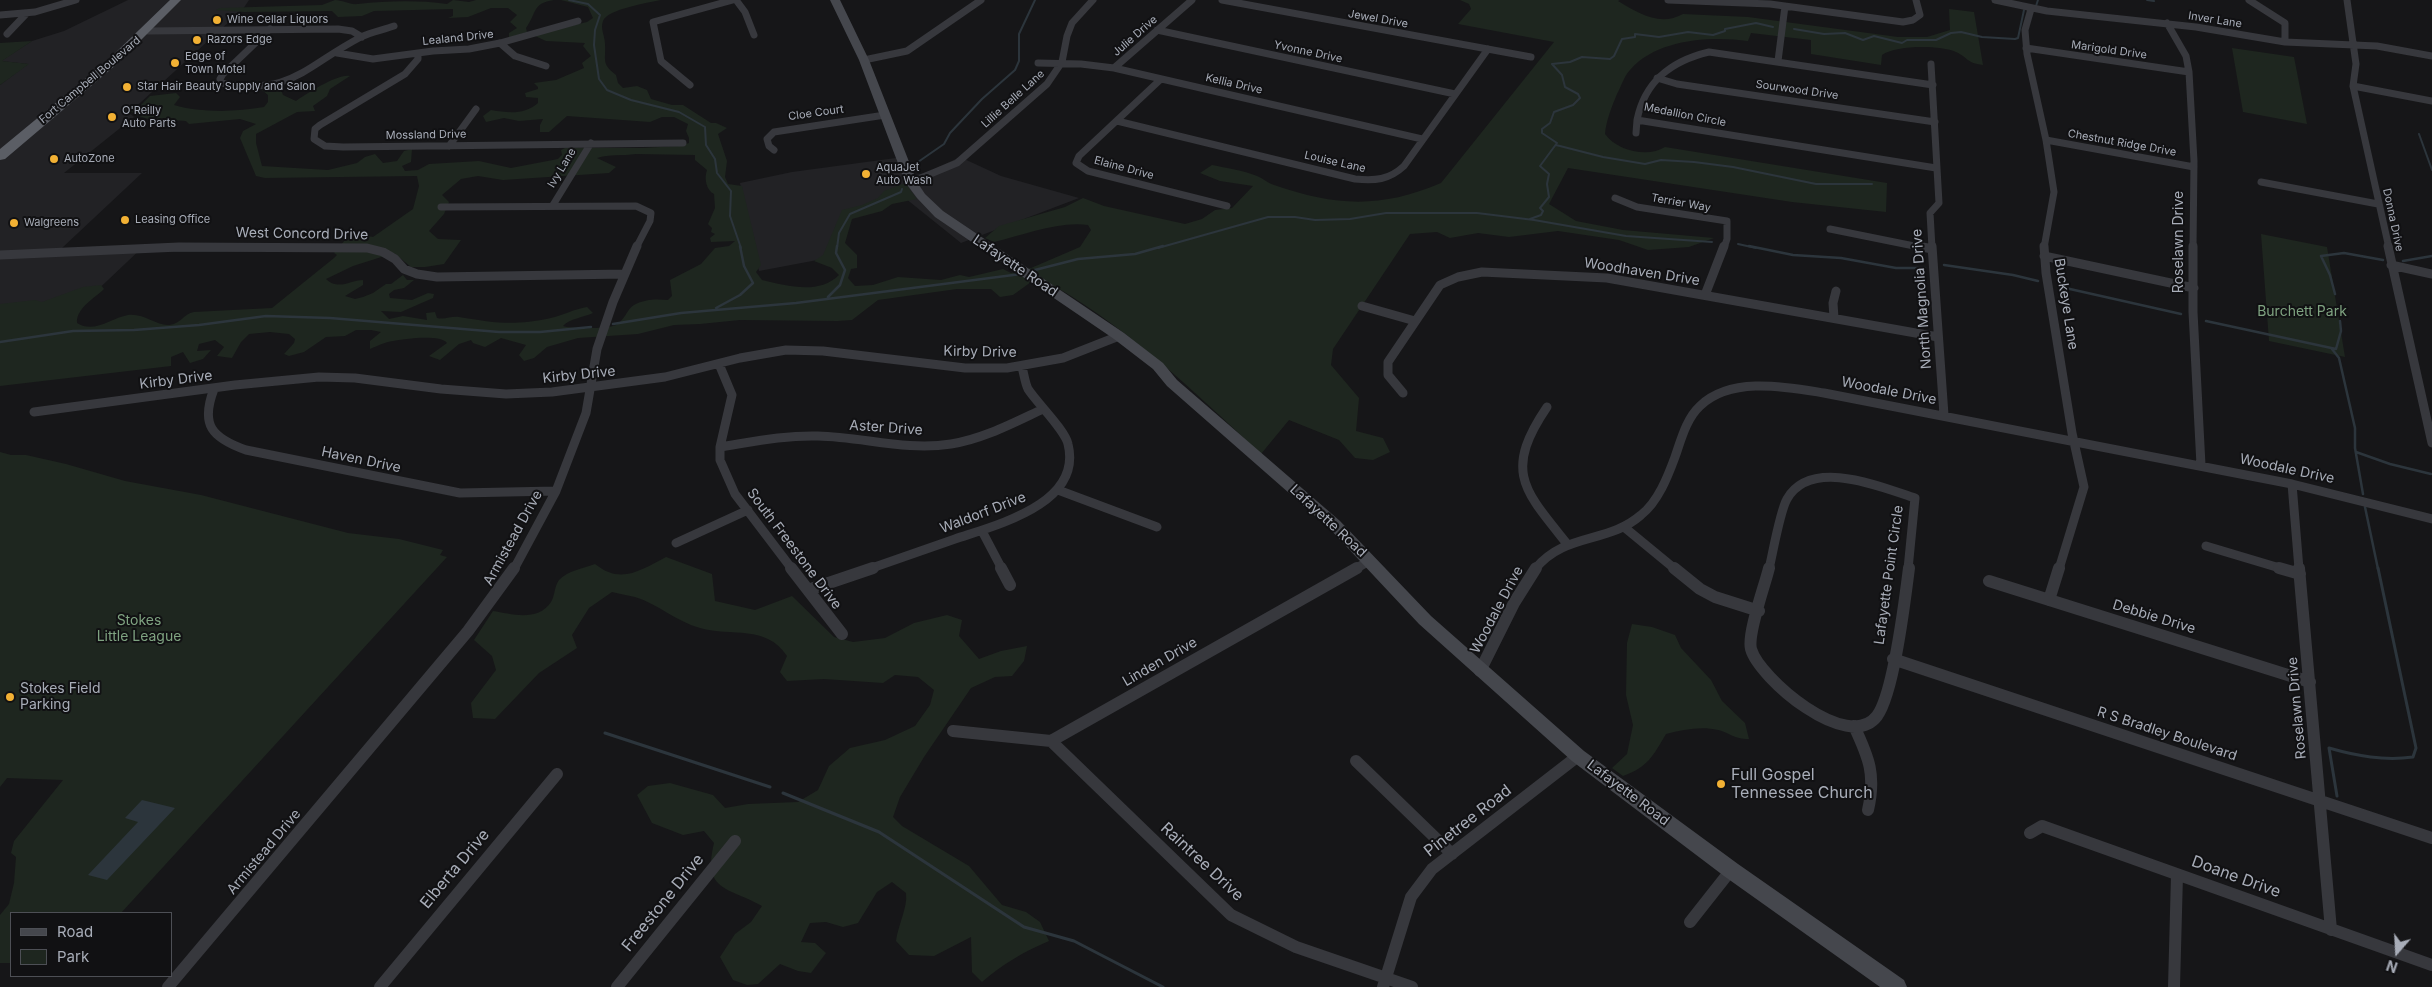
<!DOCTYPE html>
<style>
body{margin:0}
#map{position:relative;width:2432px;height:987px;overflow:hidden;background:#161618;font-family:Inter,sans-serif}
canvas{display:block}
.legend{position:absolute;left:10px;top:912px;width:162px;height:65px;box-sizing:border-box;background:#111113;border:1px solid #4d4f55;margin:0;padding:6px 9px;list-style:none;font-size:15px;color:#a8adb8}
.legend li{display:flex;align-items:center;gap:10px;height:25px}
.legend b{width:25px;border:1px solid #4d4f55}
.north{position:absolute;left:2372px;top:927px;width:50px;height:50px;-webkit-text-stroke:4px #111113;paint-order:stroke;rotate:199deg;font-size:14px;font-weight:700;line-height:20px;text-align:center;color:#a8adb8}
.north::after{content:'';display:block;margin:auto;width:18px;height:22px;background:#a8adb8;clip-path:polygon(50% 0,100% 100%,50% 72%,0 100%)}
</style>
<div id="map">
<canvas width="2432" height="987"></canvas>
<ul class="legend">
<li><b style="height:6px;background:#45474d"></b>Road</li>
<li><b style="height:14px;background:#1e261f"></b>Park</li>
</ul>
<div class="north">N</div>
</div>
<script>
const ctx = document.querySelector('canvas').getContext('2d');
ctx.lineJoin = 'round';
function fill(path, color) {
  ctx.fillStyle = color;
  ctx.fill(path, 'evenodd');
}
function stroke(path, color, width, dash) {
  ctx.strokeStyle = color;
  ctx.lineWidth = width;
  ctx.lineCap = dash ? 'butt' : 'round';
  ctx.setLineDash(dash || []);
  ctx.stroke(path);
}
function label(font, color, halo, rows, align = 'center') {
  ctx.font = font + ' Inter,sans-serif';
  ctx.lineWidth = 4;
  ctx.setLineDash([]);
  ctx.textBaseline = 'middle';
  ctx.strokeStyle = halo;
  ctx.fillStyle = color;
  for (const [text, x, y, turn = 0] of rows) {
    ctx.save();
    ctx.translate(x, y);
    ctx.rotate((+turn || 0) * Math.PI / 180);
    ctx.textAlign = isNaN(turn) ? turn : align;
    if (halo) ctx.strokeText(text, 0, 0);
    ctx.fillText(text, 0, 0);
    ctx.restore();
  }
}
fill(new Path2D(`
 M 128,0 L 249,0 L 243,9 L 129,113 L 134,117 L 64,173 L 142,173 L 62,248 L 145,245 L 89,298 L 0,306 L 0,85 L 28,64 L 1,61 L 32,41 L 64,31 Z
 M 960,157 L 1001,176 L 1079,198 L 961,243 L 900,194 L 846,218 L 844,255 L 759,271 L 740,183 L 792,172 L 896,158 L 904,177 L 926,173 Z`), '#222225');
fill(new Path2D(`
 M 335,0 C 342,0 350,5 358,4 C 387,1 417,0 447,4 L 453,0 L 469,2 L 476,0 L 554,0 C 532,3 537,13 526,28 L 527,32 L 509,38 L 509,33 L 517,28 L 510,22 L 517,15 L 508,8 L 491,8 L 468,17 L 448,18 L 453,16 L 453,9 L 374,11 L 362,16 L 338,17 L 332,11 L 244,12 L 216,10 L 220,8 L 322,5 Z
 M 561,0 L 661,0 C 647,3 608,9 603,21 C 600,29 605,36 605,44 C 606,61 601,63 616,75 L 618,83 L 623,88 L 637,86 L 647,90 L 651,99 L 672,105 L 683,105 L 711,123 L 716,123 L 727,128 L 718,134 L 727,161 L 725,177 L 728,184 L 742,186 L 761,265 L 756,272 L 762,280 C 787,286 819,295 839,275 L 832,268 L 814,261 L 823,255 L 842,210 L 862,205 L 878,198 L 884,191 L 905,183 L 917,199 L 892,204 L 882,211 L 852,219 L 845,243 L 857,255 L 857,268 L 851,269 L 848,278 L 855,286 L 873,285 L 898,277 L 941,280 L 960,275 L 969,277 L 1003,269 L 1011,273 L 1031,268 L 1080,247 L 1091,230 L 1088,225 C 1058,221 1024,235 994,242 L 985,238 L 999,226 L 1065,207 L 1083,198 L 1104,206 L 1185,224 L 1202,219 L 1215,210 L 1232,208 L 1253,186 L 1220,181 L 1200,173 L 1212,165 C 1226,168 1243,170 1257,176 C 1263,178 1267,183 1274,185 C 1335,206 1380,209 1441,183 L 1554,42 L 1458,24 L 1471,9 L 1469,4 L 1460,0 L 1620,0 L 1618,1 C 1638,13 1660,27 1683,14 L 1748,17 L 1898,37 L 1927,37 L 1950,30 L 1949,9 L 1974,12 L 1983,65 C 1966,63 1969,58 1956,52 C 1940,45 1896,45 1882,55 L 1881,65 L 1811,54 L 1811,40 L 1751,33 L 1748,41 C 1710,36 1657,39 1630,70 C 1624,76 1621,87 1617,94 C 1612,106 1606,121 1605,134 C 1617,151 1648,158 1665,147 L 1887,183 L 1886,212 L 1792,202 L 1568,168 L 1549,204 L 1576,221 L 1623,230 L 1714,238 L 1689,247 L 1648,250 L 1619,240 L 1558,231 L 1509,237 L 1478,233 L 1450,238 L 1437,232 L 1410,234 L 1333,349 L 1331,365 L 1359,398 L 1356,431 L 1383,438 L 1390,452 L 1373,460 L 1355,458 L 1339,440 L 1289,420 L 1261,454 C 1190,388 1124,323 1038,277 L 1013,295 L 1000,297 L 991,289 L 957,289 L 878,300 L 852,320 L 837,321 L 740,320 L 700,324 L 674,325 L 638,334 L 578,338 L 547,347 L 534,358 L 524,361 L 519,355 L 526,345 L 501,338 L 485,347 L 473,343 L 471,340 L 459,344 L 440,360 L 429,356 L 447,343 C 440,334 404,339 393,341 C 385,342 377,346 370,349 L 370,341 L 381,332 L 371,330 L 356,330 L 345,336 L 326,337 L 304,352 L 289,356 L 284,354 L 294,343 L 295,339 L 289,334 L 270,332 L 249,334 L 241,342 L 232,358 L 217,356 L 224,347 L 215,340 L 199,344 L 197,351 L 211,350 L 203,359 L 190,363 L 183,352 L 171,357 L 171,366 L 0,386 L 0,304 L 35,300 L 42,302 L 83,287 L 101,285 L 104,289 C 95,298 76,308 77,323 C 94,334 111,318 128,315 C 144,313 157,326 169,325 C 181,324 183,314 194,312 L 272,308 L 334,258 L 337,255 L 334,253 L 351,233 L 373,237 L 413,209 L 419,186 L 417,176 L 265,178 L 256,176 L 240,138 L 243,131 L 256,124 L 240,119 L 189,124 L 186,121 C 167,120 147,123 130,111 L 141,105 L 150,96 L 176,93 L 180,97 L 174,105 C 201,113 236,112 264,107 L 268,102 L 268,95 L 262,90 L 276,87 L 281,90 L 283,95 L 296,101 C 307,93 339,73 350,76 L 330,89 L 327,96 L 313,106 L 315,111 L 297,112 L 256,134 L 256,143 L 262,166 L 328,170 L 357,163 L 365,157 L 375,154 L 383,163 L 397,161 L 404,151 L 412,149 L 411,162 L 402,166 L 405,171 L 418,170 L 429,164 L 479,161 L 511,168 L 558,159 L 562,155 L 561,150 L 565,148 L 642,148 L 679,146 L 689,143 L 689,138 L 686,131 L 688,124 L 674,117 L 662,117 L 650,122 L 567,116 L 549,132 L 540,132 L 540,125 L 543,119 L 519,121 L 504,118 L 486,122 L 483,116 L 491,110 C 509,113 524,115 538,103 L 538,98 L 526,97 L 525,93 L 538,89 L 538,87 L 534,83 L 556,80 L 584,68 L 582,63 L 591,56 L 583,46 L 585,43 L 546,41 L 533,35 L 587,22 L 593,18 L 588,7 ZM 636,154 L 695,155 L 695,160 L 707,170 C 704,178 706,190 714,194 L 715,208 L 708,224 L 712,228 L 711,232 L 715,234 L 710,238 L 711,242 L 735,241 L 729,246 L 715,248 L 701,264 L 670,280 L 672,296 L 668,300 C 656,299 645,299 634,305 C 627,309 625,320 616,325 C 607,329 571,329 563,326 C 569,319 584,317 593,313 L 587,307 C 574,309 564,315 551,318 C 514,326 495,323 459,317 C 451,316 445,320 437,318 L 435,312 L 426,313 L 427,320 L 403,316 L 389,319 L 381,311 L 401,312 L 433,298 L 434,294 L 428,293 L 412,300 L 390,298 L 389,294 L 394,290 L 404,288 L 414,280 L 407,280 L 403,275 L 391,284 L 386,284 L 373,293 L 363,297 L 355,299 L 345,296 L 363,285 L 363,280 C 350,280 339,291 326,279 L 353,266 L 394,253 L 411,267 L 425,267 L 444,264 L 461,240 L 438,239 L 429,231 L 444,214 L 449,202 L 442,195 L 461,179 L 478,176 L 503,180 L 609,173 L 616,167 L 597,158 C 609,154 623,156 636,154 Z
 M 32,41 L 2,61 L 29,64 L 0,85 L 0,43 Z
 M 2232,48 L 2294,57 L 2307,124 L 2243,112 Z
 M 2261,234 L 2327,247 L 2345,357 L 2269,341 Z
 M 0,452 L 11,455 L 26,455 L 66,464 L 125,481 L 201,495 L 348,533 L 399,539 L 443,550 L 440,555 L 447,557 L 121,913 L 11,913 L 11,963 L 0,963 L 0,915 L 9,904 L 14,883 L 16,857 L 11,853 L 14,841 L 63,780 L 7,778 L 0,787 Z
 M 666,557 L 712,574 L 715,601 L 755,610 L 792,596 L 834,637 L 853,642 L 885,638 L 914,623 L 947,615 L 962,620 L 959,636 L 979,659 L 1001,651 L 1027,646 L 1024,661 L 1012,676 L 995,677 L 971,688 L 924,757 L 900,797 L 893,817 L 902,826 L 969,866 L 1002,905 L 1026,912 L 1040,922 L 1049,941 C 1023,952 1003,964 982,982 L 972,972 L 971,937 L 934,956 L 909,955 L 896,941 C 898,925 908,907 906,893 L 892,882 L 877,892 L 858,923 L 843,927 L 826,922 L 810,923 L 801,942 L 815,943 L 826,953 L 811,973 L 798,971 L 780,964 L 758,984 L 747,985 L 733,980 L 720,957 L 735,934 L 751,922 L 762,906 C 729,887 702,892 714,843 L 704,831 L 683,835 L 652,823 L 637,795 L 648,786 L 670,783 L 713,795 L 725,808 L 748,804 L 798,802 L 818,790 L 829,766 L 850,748 L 885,740 L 915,726 L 930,705 L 934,690 L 918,677 L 895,675 L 883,683 L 824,679 L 787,681 L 780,672 L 787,656 C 766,624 732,637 700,628 C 677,622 658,604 635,597 C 627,595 619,594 612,592 L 589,608 L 572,635 L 577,648 L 539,673 L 495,719 L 473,718 L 471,703 L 496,670 L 492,656 L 474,640 L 493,611 C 511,614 538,622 551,602 C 555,596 554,587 559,580 C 567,571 584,568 595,564 C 621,585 641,570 666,557 Z
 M 1632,624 L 1652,627 L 1675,635 L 1681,648 L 1711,680 L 1722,701 L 1745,723 L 1749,739 C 1733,739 1731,733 1718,730 C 1700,726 1683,730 1666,734 C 1653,756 1648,767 1623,776 L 1612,768 L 1627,754 L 1633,725 L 1626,695 L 1627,643 Z`), '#1e261f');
fill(new Path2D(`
 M 142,800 L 175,808 L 107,880 L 88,875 L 138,822 L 125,818 Z`), '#2c353c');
stroke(new Path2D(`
 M 569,0 L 588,4 L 600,15 L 595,30 L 594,45 L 599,79 L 607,90 L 631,100 L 679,112 L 705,127 L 706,145 L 715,159 L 717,173 L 731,191 L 730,216 L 741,248
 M 2147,0 L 2154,1
 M 2036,6 L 2038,0
 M 1794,29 L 1824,34 L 1845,33 L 1863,40 L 1874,36 L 1902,43 L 1907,40 L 1936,40 L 1951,33 L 1961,32 L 1982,37 L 2015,39 L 2018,38 L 2024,10
 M 2419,134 L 2432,170
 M 1556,145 L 1603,157 L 1645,164 L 1661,160 L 1694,162 L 1733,167 L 1816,184 L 1872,184
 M 917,170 L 918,162 L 944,144 L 950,133 L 982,99 L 1015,70 L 1019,61 L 1019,34 L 1035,0
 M 1530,219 L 1541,215 L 1543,211 L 1540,208 L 1549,197 L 1547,184 L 1549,174 L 1540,166 L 1557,143 L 1542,133 L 1542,129 L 1550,123 L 1554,112 L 1573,105 L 1580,98 L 1578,94 L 1565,87 L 1562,75 L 1552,64 L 1570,62 L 1582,57 L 1610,59 L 1614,56 L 1622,39 L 1635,37 L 1635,34 L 1659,37 L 1688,32 L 1713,35 L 1725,31 L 1725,29 L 1756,23 L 1773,27
 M 1738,244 L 1756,248
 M 837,248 L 839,233 L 850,214 L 901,192 L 902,189
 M 1158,248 L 1268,217 L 1295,217 L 1315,220 L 1350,219 L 1386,213 L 1477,213 L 1534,220 L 1626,236 L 1712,242`), '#2c353c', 2);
stroke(new Path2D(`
 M 1749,246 L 1793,255 L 1841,258 L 1896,268 L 1925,268
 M 2403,261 L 2432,256
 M 1944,265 L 2013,275 L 2038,281
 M 1031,271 L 1078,259 L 1135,254 L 1163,246
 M 2061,287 L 2181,314
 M 2335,294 L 2330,275 L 2321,256 L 2344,253 L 2383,260
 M 828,297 L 840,285 L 845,270 L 836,253 L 837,246
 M 716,308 L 740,295 L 753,283 L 744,266 L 740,246
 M 2206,321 L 2336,349 L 2341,331 L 2340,321
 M 613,324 L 681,313 L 796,303 L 1021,274
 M 0,342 L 73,331 L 134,330 L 199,325 L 266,316 L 330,318 L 499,332 L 540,332 L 591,327
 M 2332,349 L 2339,358 L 2355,428 L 2355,448 L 2363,494
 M 2356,452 L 2390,464 L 2431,474
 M 2365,507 L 2378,569`), '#2c353c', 2.5);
stroke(new Path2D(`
 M 605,733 L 770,787
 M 783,793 L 879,832 L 1024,927 L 1074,941 L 1163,987
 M 2337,796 L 2329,748 C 2357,756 2384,761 2413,757 L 2416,748 L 2378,568`), '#2c353c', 3);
stroke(new Path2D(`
 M 736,0 L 745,12 L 754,35
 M 1222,0 L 1531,57
 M 1668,0 L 1770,4 L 1903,22 L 1913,20 L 1920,15 L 1916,0
 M 1995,0 L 2047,11 L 2196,27 L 2285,42 L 2377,46 L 2432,56
 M 2249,0 L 2285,23 L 2285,42
 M 2347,0 L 2356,64 L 2353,86 L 2389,248
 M 2031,9 L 2025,30 L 2027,54 L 2046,140 L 2054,192 L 2044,248
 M 0,15 L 35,12 L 76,0
 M 2167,23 L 2186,56 L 2189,72 L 2194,161 L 2193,248
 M 270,29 L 223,74 L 220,79 L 221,83 C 292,96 305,66 361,37 C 371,32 383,30 394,26
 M 1157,30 L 1455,94
 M 148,31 L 338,29 L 352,31 L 362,37
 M 7,34 L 27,13
 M 500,43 L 515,56 L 546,66
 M 2026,48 L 2189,72
 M 337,53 L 373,59 L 433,51 L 469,49 L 500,43 L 578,21
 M 418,53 L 418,59 L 405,74 L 320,125 L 315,129 L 314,139 L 325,146 L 343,147 L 683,143
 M 864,60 L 907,51 L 981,0
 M 1778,61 L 1785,6
 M 1038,63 L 1081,64 L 1114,68 L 1422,139
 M 1931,64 L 1939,203 L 1930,213 L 1932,248
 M 1114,68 L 1192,0
 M 1657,78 L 1677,84 L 1935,122
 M 1161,79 L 1079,156 L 1076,163 L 1088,171 L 1227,206
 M 690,85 L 661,61 L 653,22 L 733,0
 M 1933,85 L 1709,52 C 1671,61 1645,81 1637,120 L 1936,168
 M 2353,86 L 2432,101
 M 1117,121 L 1355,179 C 1375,181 1389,180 1404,166 L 1488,49
 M 1636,133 L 1637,120
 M 2046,140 L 2194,167
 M 449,146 L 476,109
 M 774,150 L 769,146 L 767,139 L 774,132 L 885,115
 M 911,182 L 957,163 L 1047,84 L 1062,62 L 1067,36 L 1072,23 L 1093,0
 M 2261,182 L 2378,204
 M 1615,198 L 1637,207 L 1727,221 L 1727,239 L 1724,248
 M 553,205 L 591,143
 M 441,207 L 636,206 L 651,213 L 650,221 L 636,248
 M 1830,229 L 1924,248
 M 167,248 L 277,248`), '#37383d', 7);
stroke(new Path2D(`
 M 1918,246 L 1932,249
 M 1932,246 L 1944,415
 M 2044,246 L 2046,273 L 2072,433 L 2084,487 L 2059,569
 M 2193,246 L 2193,312 L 2201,465
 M 2388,246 L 2432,443
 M 0,255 L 179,247 L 367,248 L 383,252 L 395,259 L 404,269 L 417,274 L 437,277 L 625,274
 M 2044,256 L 2194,288
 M 2391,265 L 2432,274
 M 1705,295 L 1724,246
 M 1362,306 L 1415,321
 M 1834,318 L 1833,303 L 1836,291
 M 719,364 L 732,395 L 720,447 L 720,460 L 735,494 L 792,569
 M 214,389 C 200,425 212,438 246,450 L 460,493 L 556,491
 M 1403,393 L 1388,375 L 1388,362 L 1440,285 L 1458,277 L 1482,272 L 1607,278 L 1938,337
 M 1547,407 C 1503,472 1524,490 1568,545
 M 34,412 L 235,385 L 319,377 L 355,378 L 441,389 L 506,394 L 552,392 L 665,377 L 740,358 L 786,350 L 823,351 L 965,368 L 1007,368 L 1063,358 L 1119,336
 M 720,447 C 752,442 785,435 818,436 C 863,437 906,451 951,444 C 983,439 1013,423 1043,409
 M 2292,484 L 2299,569
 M 1058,490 L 1157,527
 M 1624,527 L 1675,569
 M 982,531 L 1002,569
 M 676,543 L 748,510
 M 2206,546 L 2283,569
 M 514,569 L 556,491 L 586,413 L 597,349 L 613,302 L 637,246
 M 869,569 C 898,559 927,549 955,539 C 996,525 1083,504 1068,444 C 1065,430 1037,403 1028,389 C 1025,383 1024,374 1022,367
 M 1355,569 L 1369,561
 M 1535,569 C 1565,532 1608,544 1641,515 C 1658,502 1668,476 1675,457 C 1681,440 1686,419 1700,406 C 1731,376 1786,387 1824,393 L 2292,484 L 2432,519
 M 1769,569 C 1773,552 1780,511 1787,499 C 1811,457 1881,487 1915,498 L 1908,569`), '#37383d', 9);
stroke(new Path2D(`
 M 791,568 L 842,634
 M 1001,568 L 1010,585
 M 1674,568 L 1700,589 L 1715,597 L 1759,611
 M 1769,568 C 1765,585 1747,634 1751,649 C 1759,678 1848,754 1877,716 C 1894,693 1905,599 1909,568
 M 2279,568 L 2300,574
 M 2299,568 L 2331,930
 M 1989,581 L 2310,682
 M 808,590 L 873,568
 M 2049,600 L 2059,568
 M 1893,659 L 2432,838
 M 1480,671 L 1514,603 L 1536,568
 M 1854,726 C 1869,758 1876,775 1868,810
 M 953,731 L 1051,741 L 1357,568
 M 1051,741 L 1231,915 L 1296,947 L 1412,987
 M 1356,761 L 1452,854
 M 2030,833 L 2042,826 L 2432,965
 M 1690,922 L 1731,870
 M 168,987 L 468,631 L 514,568
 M 380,987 L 557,774
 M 617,987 L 735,841
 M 1383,987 L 1411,897 L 1432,869 L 1578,756
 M 2174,987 L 2177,875`), '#37383d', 12);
fill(new Path2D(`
 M 830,0 L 840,0 L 869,60 L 917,182 L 925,194 L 943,211 L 1124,333 L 1163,363 L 1177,380 L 1340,521 L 1431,616 L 1584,751 L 1738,864 L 1904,980 L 1907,987 L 1880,987 L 1724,876 L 1572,761 L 1419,624 L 1330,529 L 1167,386 L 1153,369 L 1114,339 L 935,217 L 917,198 L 905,182 L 859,60 Z`), '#45474d');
fill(new Path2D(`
 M 170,0 L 181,0 L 117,64 L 5,159 L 0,160 L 0,149 L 109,59 Z`), '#5b5e65');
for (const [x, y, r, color] of [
 [217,20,5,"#f2b134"],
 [197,40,5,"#f2b134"],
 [175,63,5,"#f2b134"],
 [127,87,5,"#f2b134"],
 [112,117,5,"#f2b134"],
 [54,159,5,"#f2b134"],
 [866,174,5,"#f2b134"],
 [125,220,5,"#f2b134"],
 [14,223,5,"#f2b134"],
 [10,697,5,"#f2b134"],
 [1721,784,5,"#f2b134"]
]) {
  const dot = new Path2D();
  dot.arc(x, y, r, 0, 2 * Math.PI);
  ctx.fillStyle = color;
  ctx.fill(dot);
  stroke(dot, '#111113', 2);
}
label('11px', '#a8adb8', '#111113', [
 ["Jewel Drive",1378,19,10],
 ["Inver Lane",2215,20,9],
 ["Julie Drive",1135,36,-41],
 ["Lealand Drive",458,38,-6],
 ["Marigold Drive",2109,50,8],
 ["Yvonne Drive",1308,52,12],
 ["Fort Campbell Boulevard",90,80,-40],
 ["Kellia Drive",1234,84,13],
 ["Sourwood Drive",1797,90,8],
 ["Lillie Belle Lane",1013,99,-42],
 ["Cloe Court",816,113,-8],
 ["Medallion Circle",1685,115,11],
 ["Mossland Drive",426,135,-1],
 ["Chestnut Ridge Drive",2122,143,10],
 ["Louise Lane",1335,162,13],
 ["Ivy Lane",562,168,-59],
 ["Elaine Drive",1124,168,15],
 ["Terrier Way",1681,203,10],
 ["Donna Drive",2393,220,78]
]);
label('11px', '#a8adb8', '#111113', [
 ["Wine Cellar Liquors",227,20],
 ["Razors Edge",207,40],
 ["Edge of",185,57],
 ["Town Motel",185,70],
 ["Star Hair Beauty Supply and Salon",137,87],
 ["O'Reilly",122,111],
 ["Auto Parts",122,124],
 ["AutoZone",64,159],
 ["AquaJet",876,168],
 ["Auto Wash",876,181],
 ["Leasing Office",135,220],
 ["Walgreens",24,223]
], 'left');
label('14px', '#a8adb8', '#111113', [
 ["West Concord Drive",302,234,1],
 ["Roselawn Drive",2179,242,-90],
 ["Lafayette Road",1015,266,34],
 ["Woodhaven Drive",1642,272,9],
 ["North Magnolia Drive",1922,299,-94],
 ["Buckeye Lane",2066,304,81],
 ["Kirby Drive",980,352,1],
 ["Kirby Drive",579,375,-6],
 ["Kirby Drive",176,380,-7],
 ["Woodale Drive",1889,391,11],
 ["Aster Drive",886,428,4],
 ["Haven Drive",361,460,12],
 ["Woodale Drive",2287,469,12],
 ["Waldorf Drive",983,513,-21],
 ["Lafayette Road",1328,521,43],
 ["Armistead Drive",513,538,-61],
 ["South Freestone Drive",794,549,53],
 ["Lafayette Point Circle",1889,575,-82],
 ["Woodale Drive",1497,610,-62],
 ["Debbie Drive",2154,617,17],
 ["Linden Drive",1160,662,-30],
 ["Roselawn Drive",2297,708,-95],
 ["R S Bradley Boulevard",2167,734,18],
 ["Lafayette Road",1628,793,37],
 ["Armistead Drive",264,852,-50]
]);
label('14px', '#7fa381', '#111113', [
 ["Burchett Park",2302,312],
 ["Stokes",139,621],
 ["Little League",139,637]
]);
label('14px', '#a8adb8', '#111113', [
 ["Stokes Field",20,689],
 ["Parking",20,705]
], 'left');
label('16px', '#a8adb8', '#111113', [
 ["Full Gospel",1731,775],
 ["Tennessee Church",1731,793]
], 'left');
label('16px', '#a8adb8', '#111113', [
 ["Pinetree Road",1468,821,-38],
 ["Raintree Drive",1202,862,43],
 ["Elberta Drive",455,869,-50],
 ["Doane Drive",2236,877,20],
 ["Freestone Drive",663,903,-51]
]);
</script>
